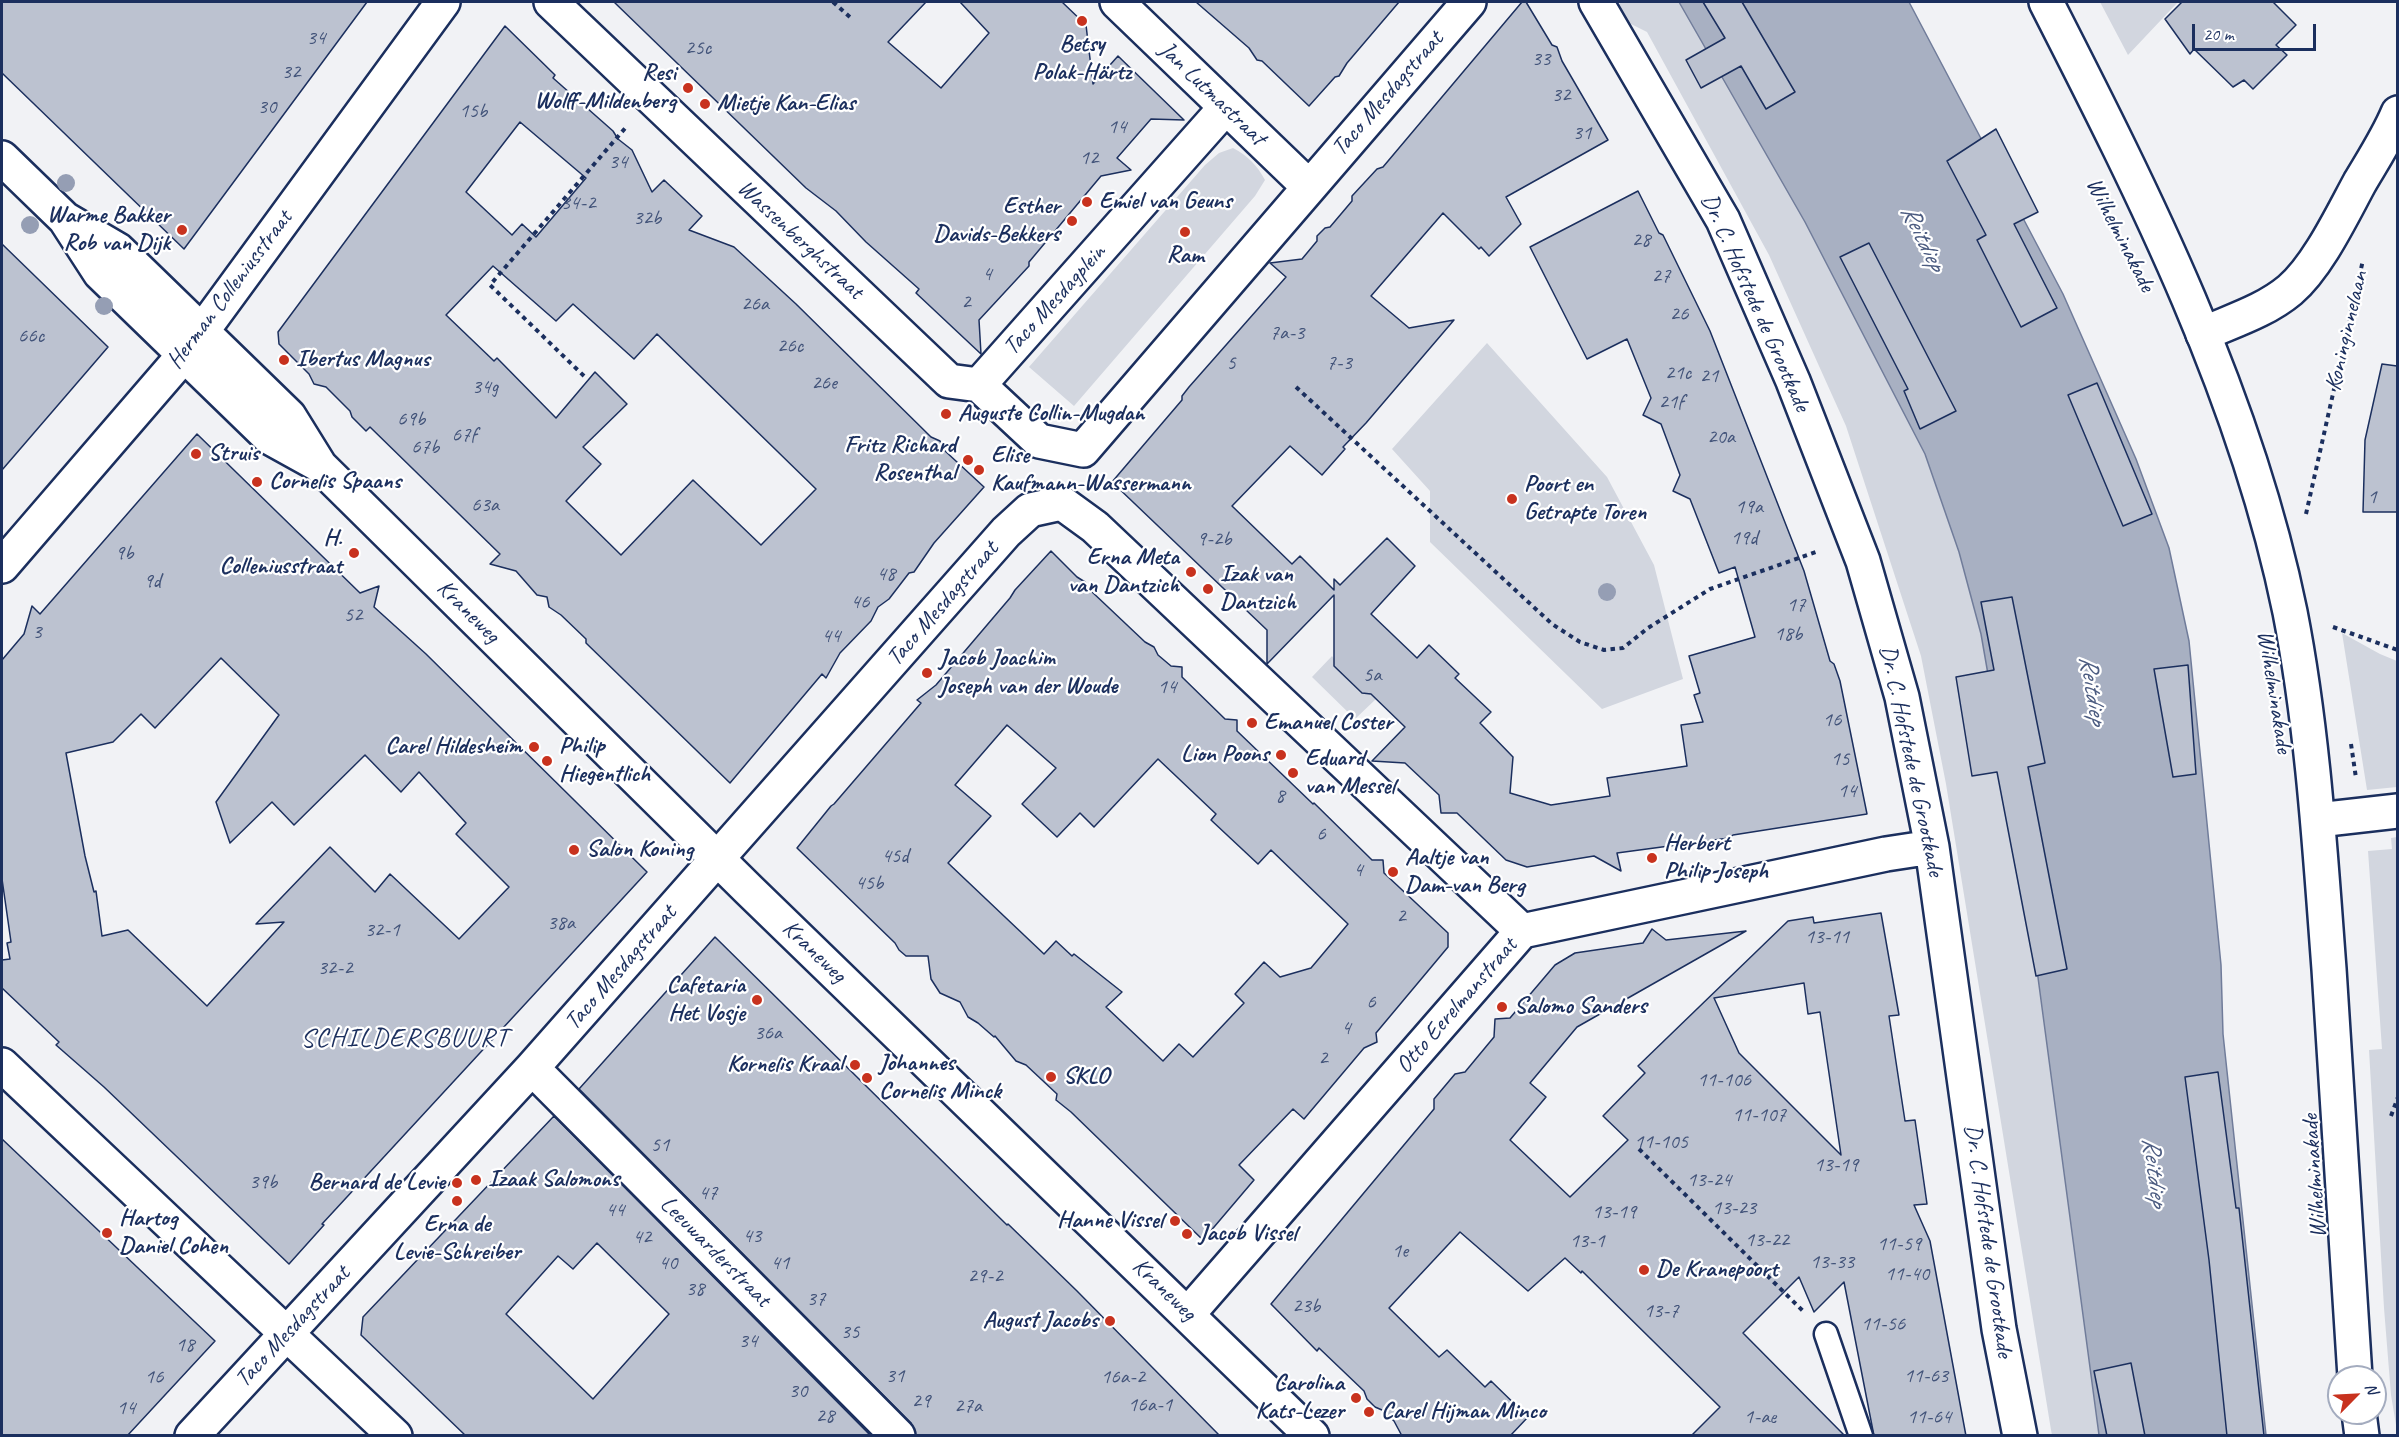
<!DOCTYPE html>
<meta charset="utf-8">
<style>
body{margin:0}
#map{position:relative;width:2399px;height:1437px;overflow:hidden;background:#f1f2f5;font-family:Caveat,sans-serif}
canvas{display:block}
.frame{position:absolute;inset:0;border:3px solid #1b2f5e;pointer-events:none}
.north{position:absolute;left:2327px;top:1365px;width:60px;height:60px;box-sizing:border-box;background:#fff;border:2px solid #a4acbf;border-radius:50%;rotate:66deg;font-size:16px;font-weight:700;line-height:24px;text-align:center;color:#1b2f5e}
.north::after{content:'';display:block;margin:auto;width:21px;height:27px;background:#c8321e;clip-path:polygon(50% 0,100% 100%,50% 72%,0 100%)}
.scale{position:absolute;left:2192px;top:24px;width:124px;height:27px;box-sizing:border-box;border:3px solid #1b2f5e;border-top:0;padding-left:8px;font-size:18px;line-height:21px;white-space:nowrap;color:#1b2f5e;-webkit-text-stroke:4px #fff;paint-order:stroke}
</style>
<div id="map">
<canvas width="2399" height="1437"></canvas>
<div class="frame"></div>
<div class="north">N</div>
<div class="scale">20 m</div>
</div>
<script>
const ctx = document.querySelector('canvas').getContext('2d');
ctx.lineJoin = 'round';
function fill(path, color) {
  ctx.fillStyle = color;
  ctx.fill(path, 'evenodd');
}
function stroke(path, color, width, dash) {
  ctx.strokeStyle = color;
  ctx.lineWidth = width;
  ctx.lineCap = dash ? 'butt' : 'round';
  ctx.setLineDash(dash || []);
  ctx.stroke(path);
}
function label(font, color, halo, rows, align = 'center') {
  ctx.font = font + ' Caveat,sans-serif';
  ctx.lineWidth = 4.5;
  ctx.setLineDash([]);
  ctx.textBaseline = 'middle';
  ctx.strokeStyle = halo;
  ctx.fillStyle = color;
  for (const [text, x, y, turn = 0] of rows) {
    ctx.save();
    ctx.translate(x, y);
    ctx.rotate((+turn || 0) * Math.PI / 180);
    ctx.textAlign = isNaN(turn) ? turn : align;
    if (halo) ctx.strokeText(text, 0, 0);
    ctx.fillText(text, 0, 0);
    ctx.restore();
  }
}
fill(new Path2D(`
 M 1620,2 L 1679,2 L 1805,222 L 1925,454 L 1959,552 L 1981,634 L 2029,910 L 2099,1435 L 2052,1435 L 2051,1430 L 1946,784 L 1921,656 L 1846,426 L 1769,255 L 1647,32 L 1625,21 L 1618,9 Z
 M 2100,2 L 2178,2 L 2128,55 Z
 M 1233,148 C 1248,156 1257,165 1265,180 L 1255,196 L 1074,406 L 1029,367 L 1205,165 L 1219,153 Z
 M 1487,343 L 1607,477 L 1654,565 L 1683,679 L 1602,709 L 1430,542 L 1430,491 L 1392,449 Z
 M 2342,633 L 2380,654 L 2397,661 L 2397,787 L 2367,790 Z
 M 1332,656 L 1335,660 L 1334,666 L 1361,693 L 1368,691 L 1376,699 L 1355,719 L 1312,677 Z
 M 2397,837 L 2398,837 L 2397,1431 L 2391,1395 L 2384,1308 L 2369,1050 L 2382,1049 L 2368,851 L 2392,849 L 2391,838 Z`), '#d2d6df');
const water = new Path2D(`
 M 1679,2 L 1909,2 L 2063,294 L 2136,459 L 2169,548 L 2189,641 L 2221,965 L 2223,1034 L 2266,1435 L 2099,1435 L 2029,910 L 1981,634 L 1959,552 L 1925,454 L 1805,222 Z`);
fill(water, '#a8b0c2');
stroke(water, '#707c9a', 1.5);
const building = new Path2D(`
 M 2,2 L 367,2 L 184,249 L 2,73 Z
 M 614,2 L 926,2 L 888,42 L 941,88 L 989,33 L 960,2 L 1062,2 L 1086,25 L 1093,84 L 1118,56 L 1184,120 L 1151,119 L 1117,158 L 1131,170 L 1101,176 L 1029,262 L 1029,266 L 979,320 L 981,354 L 916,293 L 919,289 L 866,242 L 836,211 L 806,188 Z
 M 1196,2 L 1399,2 L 1347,63 L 1339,76 L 1335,77 L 1309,106 L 1262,61 L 1257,60 L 1249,48 Z
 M 1522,2 L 1526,2 L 1552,45 L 1557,47 L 1562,61 L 1608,140 L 1506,197 L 1521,224 L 1489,256 L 1481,247 L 1479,249 L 1443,213 L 1371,296 L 1409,328 L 1454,320 L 1366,423 L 1343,447 L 1345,449 L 1322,475 L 1290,446 L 1232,506 L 1292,564 L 1300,556 L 1334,590 L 1334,579 L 1340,585 L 1387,538 L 1415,566 L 1371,614 L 1417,658 L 1429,645 L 1459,674 L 1455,678 L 1491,712 L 1480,723 L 1513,757 L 1510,793 L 1551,805 L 1610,796 L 1607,778 L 1687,766 L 1681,725 L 1703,722 L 1694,695 L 1700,693 L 1689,656 L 1755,637 L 1735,567 L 1719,573 L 1690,499 L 1673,491 L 1680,475 L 1661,424 L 1643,415 L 1651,398 L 1627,339 L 1587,359 L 1530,247 L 1638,191 L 1659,233 L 1663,235 L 1710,331 L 1804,571 L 1830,661 L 1834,664 L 1840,681 L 1867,814 L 1733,835 L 1729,838 L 1617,853 L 1621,871 L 1594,856 L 1527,867 L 1506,860 L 1457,813 L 1441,813 L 1439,795 L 1405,763 L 1372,761 L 1405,727 L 1371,694 L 1362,693 L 1334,666 L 1334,595 L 1267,664 L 1267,630 L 1112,482 L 1182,400 L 1182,396 L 1189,387 L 1286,277 L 1270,263 L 1302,259 L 1317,241 L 1317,236 L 1325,228 L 1330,227 L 1352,201 L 1352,196 L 1377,169 L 1383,167 Z
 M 1703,2 L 1742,2 L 1795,92 L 1766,109 L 1741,66 L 1701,88 L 1686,60 L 1725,38 Z
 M 2182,2 L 2273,2 L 2296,25 L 2276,45 L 2287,55 L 2253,89 L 2244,80 L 2233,87 L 2194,49 L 2190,54 L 2165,19 Z
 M 505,26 L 555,75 L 553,78 L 613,131 L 618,139 L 632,150 L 652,192 L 664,180 L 702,216 L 689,230 L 734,247 L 796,304 L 931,437 L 940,441 L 944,450 L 984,487 L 934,543 L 914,572 L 909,573 L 889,599 L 878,607 L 871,621 L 840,653 L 826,678 L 822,674 L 730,783 L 586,643 L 586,639 L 561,615 L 549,607 L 547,597 L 537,595 L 516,571 L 490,564 L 500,554 L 370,427 L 366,431 L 352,417 L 350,411 L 326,387 L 314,384 L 309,374 L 279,344 L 278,332 ZM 520,122 L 586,178 L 536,237 L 522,224 L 512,235 L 466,192 ZM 493,266 L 556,321 L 573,304 L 634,359 L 657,334 L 816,489 L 761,545 L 693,480 L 621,555 L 566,501 L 601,464 L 583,447 L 627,404 L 595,372 L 556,418 L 497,358 L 494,361 L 446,315 Z
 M 1996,129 L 2038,212 L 2014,224 L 2057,308 L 2021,327 L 1977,240 L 1986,235 L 1947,161 Z
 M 1869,243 L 1956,411 L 1920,429 L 1904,391 L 1908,389 L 1840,257 Z
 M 2,244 L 108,347 L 2,470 Z
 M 2382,364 L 2397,366 L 2397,512 L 2363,512 L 2365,440 Z
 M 2097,383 L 2152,514 L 2123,526 L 2068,395 Z
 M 197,434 L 360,593 L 379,586 L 374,607 L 426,654 L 647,872 L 322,1224 L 324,1225 L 289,1264 L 104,1087 L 56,1045 L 59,1042 L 2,988 L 2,960 L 10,959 L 7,943 L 11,942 L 2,879 L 2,660 L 24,634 L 32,606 L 40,614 ZM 221,658 L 279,715 L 216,802 L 230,843 L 272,802 L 294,825 L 365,755 L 401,792 L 419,772 L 466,823 L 456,834 L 509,887 L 459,939 L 390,874 L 375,892 L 330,847 L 256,924 L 284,922 L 207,1006 L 128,930 L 102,936 L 96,891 L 94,892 L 85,856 L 66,753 L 113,742 L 141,714 L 155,728 Z
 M 1051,551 L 1077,577 L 1085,582 L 1090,590 L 1145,642 L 1154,647 L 1158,655 L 1171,666 L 1182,667 L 1182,677 L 1225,719 L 1237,720 L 1237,731 L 1313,804 L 1314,803 L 1372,860 L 1383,860 L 1384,873 L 1448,933 L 1448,947 L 1376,1033 L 1377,1042 L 1364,1048 L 1304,1119 L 1293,1109 L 1239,1165 L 1254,1180 L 1203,1240 L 1071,1112 L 1056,1100 L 1057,1094 L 1026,1065 L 1016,1061 L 995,1036 L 994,1037 L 978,1023 L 968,1017 L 960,1002 L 940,993 L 931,979 L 928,956 L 906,956 L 899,950 L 895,943 L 797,848 L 831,806 L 834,804 L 921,703 L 917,700 L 936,685 L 1010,598 L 1015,590 ZM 1007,725 L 1056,768 L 1022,804 L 1057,837 L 1080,813 L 1094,827 L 1158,759 L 1216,814 L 1211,820 L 1258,864 L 1271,850 L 1348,924 L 1311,968 L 1280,977 L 1264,962 L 1235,994 L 1244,1003 L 1193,1057 L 1179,1044 L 1163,1061 L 1106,1007 L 1122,992 L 1074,954 L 1072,956 L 1056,941 L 1044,954 L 948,863 L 991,816 L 955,785 Z
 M 2012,597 L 2045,763 L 2028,767 L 2067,969 L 2036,976 L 1997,772 L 1972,776 L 1956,677 L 1994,670 L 1981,602 Z
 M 2188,665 L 2196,774 L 2173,777 L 2154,669 Z
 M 1881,913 L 1899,1015 L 1889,1016 L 1905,1121 L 1915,1120 L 1927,1204 L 1914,1205 L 1930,1241 L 1966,1436 L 1874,1436 L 1844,1282 L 1814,1312 L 1799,1277 L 1743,1333 L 1845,1436 L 1691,1436 L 1720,1407 L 1582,1271 L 1581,1273 L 1565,1258 L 1528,1291 L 1460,1232 L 1389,1308 L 1439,1357 L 1447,1350 L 1485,1387 L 1491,1381 L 1528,1417 L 1510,1436 L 1402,1436 L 1394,1421 L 1382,1410 L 1375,1407 L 1367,1399 L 1364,1391 L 1319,1348 L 1317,1351 L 1271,1304 L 1434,1109 L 1434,1099 L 1455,1074 L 1465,1072 L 1494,1037 L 1495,1019 L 1510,1018 L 1555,965 L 1575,953 L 1643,943 L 1652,929 L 1666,940 L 1746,931 L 1577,1027 L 1530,1083 L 1546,1097 L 1510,1140 L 1570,1197 L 1628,1140 L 1603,1116 L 1645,1073 L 1638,1066 L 1788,921 L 1813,917 L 1814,923 ZM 1804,983 L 1808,1014 L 1820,1012 L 1841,1155 L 1739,1053 L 1714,998 Z
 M 715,937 L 1007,1225 L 1008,1224 L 1077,1291 L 1220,1436 L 916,1436 L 911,1423 L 579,1089 Z
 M 2218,1072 L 2236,1208 L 2239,1208 L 2264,1436 L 2227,1436 L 2209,1260 L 2185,1077 Z
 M 554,1116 L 871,1436 L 466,1436 L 361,1335 L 363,1317 ZM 597,1243 L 669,1314 L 593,1399 L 506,1314 L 558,1256 L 573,1269 Z
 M 2,1139 L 215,1341 L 127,1436 L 2,1436 Z
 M 2131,1363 L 2145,1436 L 2107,1436 L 2094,1371 Z`);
fill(building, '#bcc2d0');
stroke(building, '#1b2f5e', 1.5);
const service = new Path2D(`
 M 1826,1334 L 1861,1436`);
const minor = new Path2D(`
 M 551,2 L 949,381 L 979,385 L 1039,441 L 1083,450 L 1469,2
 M 1117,2 L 1308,186
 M 1596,2 L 1723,220 L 1793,381 L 1863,561 L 1902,697 L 1932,847 L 1999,1329 L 2020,1436
 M 2203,334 C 2232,321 2265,311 2290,290 C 2318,266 2342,215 2360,182 C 2373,160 2388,137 2398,113
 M 979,385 L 1226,107
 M 2,566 L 184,355
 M 2318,820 L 2398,811
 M 2,1065 L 395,1436
 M 532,1068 L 898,1436
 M 1188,1314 L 1522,931 L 1886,854 L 1932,847
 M 192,1436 L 532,1068 L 1006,532 L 1030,510 L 1062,503 L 1095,527 L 1522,931`);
const tertiary = new Path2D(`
 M 2046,2 C 2145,196 2246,396 2290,612 C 2313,730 2320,850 2329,969 C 2338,1105 2346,1241 2355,1377
 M 2,158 L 65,219 L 100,273 L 269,437 L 316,463
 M 65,219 L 118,250 L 147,278 L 289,416 L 320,466 L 748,889 L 1312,1436
 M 189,349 L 443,2
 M 2359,1413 L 2362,1436`);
stroke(service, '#1b2f5e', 27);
stroke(minor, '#1b2f5e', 38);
stroke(tertiary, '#1b2f5e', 38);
stroke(new Path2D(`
 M 833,2 L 850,17
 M 584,376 L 490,285 L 627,126
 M 1296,387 L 1552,624 L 1580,642 L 1604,650 L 1623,648 L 1648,628 L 1710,589 L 1819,551
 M 2306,514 L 2363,260
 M 2333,627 L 2398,650
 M 2351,744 L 2356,778
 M 2391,1116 L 2398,1097
 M 1639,1149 L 1804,1312`), '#1b2f5e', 4, [4.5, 4.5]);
stroke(service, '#fff', 22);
stroke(minor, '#fff', 33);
stroke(tertiary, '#fff', 33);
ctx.fillStyle = '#959eb4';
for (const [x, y] of [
 [66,183],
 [30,225],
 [104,306],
 [1607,592]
]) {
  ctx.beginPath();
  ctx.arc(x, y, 9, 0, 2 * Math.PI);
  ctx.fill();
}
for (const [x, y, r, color] of [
 [1082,21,6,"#c8321e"],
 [688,88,6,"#c8321e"],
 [705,104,6,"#c8321e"],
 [1087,202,6,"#c8321e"],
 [1072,221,6,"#c8321e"],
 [182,230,6,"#c8321e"],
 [1185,232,6,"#c8321e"],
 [284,360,6,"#c8321e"],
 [946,414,6,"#c8321e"],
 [196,454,6,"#c8321e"],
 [968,460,6,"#c8321e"],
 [979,470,6,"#c8321e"],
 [257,482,6,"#c8321e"],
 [1512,499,6,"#c8321e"],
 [354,553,6,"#c8321e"],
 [1191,572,6,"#c8321e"],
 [1208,589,6,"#c8321e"],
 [927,673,6,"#c8321e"],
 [1252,723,6,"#c8321e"],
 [534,747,6,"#c8321e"],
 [1281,755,6,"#c8321e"],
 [547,761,6,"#c8321e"],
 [1293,773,6,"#c8321e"],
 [574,850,6,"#c8321e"],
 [1652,858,6,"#c8321e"],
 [1393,872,6,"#c8321e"],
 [757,1000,6,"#c8321e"],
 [1502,1007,6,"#c8321e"],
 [855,1065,6,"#c8321e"],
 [1051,1077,6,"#c8321e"],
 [867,1078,6,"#c8321e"],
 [476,1180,6,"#c8321e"],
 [457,1183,6,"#c8321e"],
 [457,1201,6,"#c8321e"],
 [1175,1221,6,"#c8321e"],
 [107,1233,6,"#c8321e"],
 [1187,1234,6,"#c8321e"],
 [1644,1270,6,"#c8321e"],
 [1110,1321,6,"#c8321e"],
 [1356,1398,6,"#c8321e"],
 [1369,1412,6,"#c8321e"]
]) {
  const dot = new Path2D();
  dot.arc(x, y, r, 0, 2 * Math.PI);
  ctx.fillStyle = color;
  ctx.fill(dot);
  stroke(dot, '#fff', 2);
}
label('21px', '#43547a', null, [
 ["34",316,38],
 ["25c",698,48],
 ["33",1541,59],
 ["32",291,72],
 ["32",1561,95],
 ["30",267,107],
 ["15b",473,111],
 ["14",1117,127],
 ["31",1582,133],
 ["12",1089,158],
 ["34",618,162],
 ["34-2",578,203],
 ["32b",647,218],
 ["28",1641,240],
 ["4",987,274],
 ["27",1661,276],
 ["2",966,302],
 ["26a",755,304],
 ["26",1679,314],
 ["7a-3",1287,333],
 ["66c",31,336],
 ["26c",790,346],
 ["5",1231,363],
 ["7-3",1339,363],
 ["21c",1678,373],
 ["21",1709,376],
 ["26e",824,383],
 ["34g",485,387],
 ["21f",1671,402],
 ["69b",411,419],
 ["67f",464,435],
 ["20a",1721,437],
 ["67b",425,447],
 ["1",2372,497],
 ["63a",485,505],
 ["19a",1749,507],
 ["19d",1744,538],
 ["9-2b",1214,539],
 ["9b",124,553],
 ["48",886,574],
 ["9d",152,581],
 ["46",860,602],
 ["17",1796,605],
 ["52",353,615],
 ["3",37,632],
 ["18b",1788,634],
 ["44",831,636],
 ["5a",1372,675],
 ["14",1167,687],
 ["16",1832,720],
 ["15",1840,759],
 ["14",1847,791],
 ["8",1280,796],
 ["6",1321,834],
 ["45d",895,856],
 ["4",1358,870],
 ["45b",869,883],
 ["2",1401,916],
 ["38a",561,923],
 ["32-1",382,930],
 ["13-11",1827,937],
 ["32-2",335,968],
 ["6",1371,1002],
 ["4",1346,1028],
 ["36a",768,1033],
 ["2",1323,1058],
 ["11-106",1724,1080],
 ["11-107",1759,1115],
 ["11-105",1661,1142],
 ["51",660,1145],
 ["13-19",1836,1165],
 ["13-24",1709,1180],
 ["39b",263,1182],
 ["47",708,1193],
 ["13-23",1734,1208],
 ["44",615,1210],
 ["13-19",1614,1212],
 ["43",752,1236],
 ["42",642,1237],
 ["13-22",1767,1240],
 ["13-1",1587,1241],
 ["11-59",1899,1244],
 ["1e",1400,1251],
 ["13-33",1832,1262],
 ["40",668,1263],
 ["41",780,1263],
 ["11-40",1907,1274],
 ["29-2",985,1276],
 ["38",695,1289],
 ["37",816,1299],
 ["23b",1306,1306],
 ["13-7",1661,1311],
 ["11-56",1883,1324],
 ["35",850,1332],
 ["34",748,1341],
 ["18",185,1345],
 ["31",895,1376],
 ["11-63",1926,1376],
 ["16",154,1377],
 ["16a-2",1123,1377],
 ["30",798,1391],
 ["29",921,1401],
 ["16a-1",1150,1405],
 ["27a",968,1406],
 ["14",126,1408],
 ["28",825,1416],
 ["1-ae",1760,1417],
 ["11-64",1929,1417]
]);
label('bold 24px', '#1b2f5e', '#fff', [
 ["Betsy",1082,45,"center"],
 ["Polak-Härtz",1082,73,"center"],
 ["Resi",676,74,"right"],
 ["Wolff-Mildenberg",676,102,"right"],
 ["Mietje Kan-Elias",717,104],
 ["Emiel van Geuns",1099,202],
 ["Esther",1060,207,"right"],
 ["Davids-Bekkers",1060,235,"right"],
 ["Warme Bakker",170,216,"right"],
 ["Rob van Dijk",170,244,"right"],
 ["Ram",1185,256,"center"],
 ["Ibertus Magnus",296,360],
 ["Auguste Collin-Mugdan",958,414],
 ["Fritz Richard",956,446,"right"],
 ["Rosenthal",956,474,"right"],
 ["Struis",208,454],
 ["Elise",991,456],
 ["Kaufmann-Wassermann",991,484],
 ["Cornelis Spaans",269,482],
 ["Poort en",1524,485],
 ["Getrapte Toren",1524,513],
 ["H.",342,539,"right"],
 ["Colleniusstraat",342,567,"right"],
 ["Erna Meta",1179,558,"right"],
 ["van Dantzich",1179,586,"right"],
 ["Izak van",1220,575],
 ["Dantzich",1220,603],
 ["Jacob Joachim",939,659],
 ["Joseph van der Woude",939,687],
 ["Emanuel Coster",1264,723],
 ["Carel Hildesheim",522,747,"right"],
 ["Philip",559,747],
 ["Hiegentlich",559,775],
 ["Lion Poons",1269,755,"right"],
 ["Eduard",1305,759],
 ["van Messel",1305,787],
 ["Herbert",1664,844],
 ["Philip Joseph",1664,872],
 ["Salon Koning",586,850],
 ["Aaltje van",1405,858],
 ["Dam-van Berg",1405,886],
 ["Cafetaria",745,986,"right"],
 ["Het Vosje",745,1014,"right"],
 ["Salomo Sanders",1514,1007],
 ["Johannes",879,1064],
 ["Cornelis Minck",879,1092],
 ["Kornelis Kraal",843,1065,"right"],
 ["SKLO",1063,1077],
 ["Izaak Salomons",488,1180],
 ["Bernard de Levie",445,1183,"right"],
 ["Hartog",119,1219],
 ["Daniel Cohen",119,1247],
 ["Hanne Vissel",1163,1221,"right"],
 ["Erna de",457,1225,"center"],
 ["Levie-Schreiber",457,1253,"center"],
 ["Jacob Vissel",1199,1234],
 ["De Kranepoort",1656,1270],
 ["August Jacobs",1098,1321,"right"],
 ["Carolina",1344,1384,"right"],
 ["Kats-Lezer",1344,1412,"right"],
 ["Carel Hijman Minco",1381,1412]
], 'left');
label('24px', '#1b2f5e', '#fff', [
 ["Jan Lutmastraat",1212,94,44],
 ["Taco Mesdagstraat",1388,94,-49],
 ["Wilhelminakade",2120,235,63],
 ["Wassenberghstraat",800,240,43],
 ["Herman Colleniusstraat",230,290,-53],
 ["Taco Mesdagplein",1055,300,-48],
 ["Dr. C. Hofstede de Grootkade",1755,303,66],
 ["Koninginnelaan",2347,331,-77],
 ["Taco Mesdagstraat",943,604,-49],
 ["Kraneweg",468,612,45],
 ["Wilhelminakade",2274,692,81],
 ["Dr. C. Hofstede de Grootkade",1911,761,78],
 ["Kraneweg",814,952,44],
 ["Taco Mesdagstraat",621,968,-49],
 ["Otto Eerelmanstraat",1457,1006,-49],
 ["Wilhelminakade",2315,1176,-94],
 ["Dr. C. Hofstede de Grootkade",1988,1241,82],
 ["Leeuwarderstraat",715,1252,45],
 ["Kraneweg",1164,1290,44],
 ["Taco Mesdagstraat",293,1327,-47]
]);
label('italic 26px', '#4c5c81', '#fff', [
 ["Reitdiep",1922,238,64],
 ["Reitdiep",2092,690,81],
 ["Reitdiep",2154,1172,83]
]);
ctx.letterSpacing = '1.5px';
label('27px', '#1b2f5e', '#fff', [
 ["SCHILDERSBUURT",405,1039]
]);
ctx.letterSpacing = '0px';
</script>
